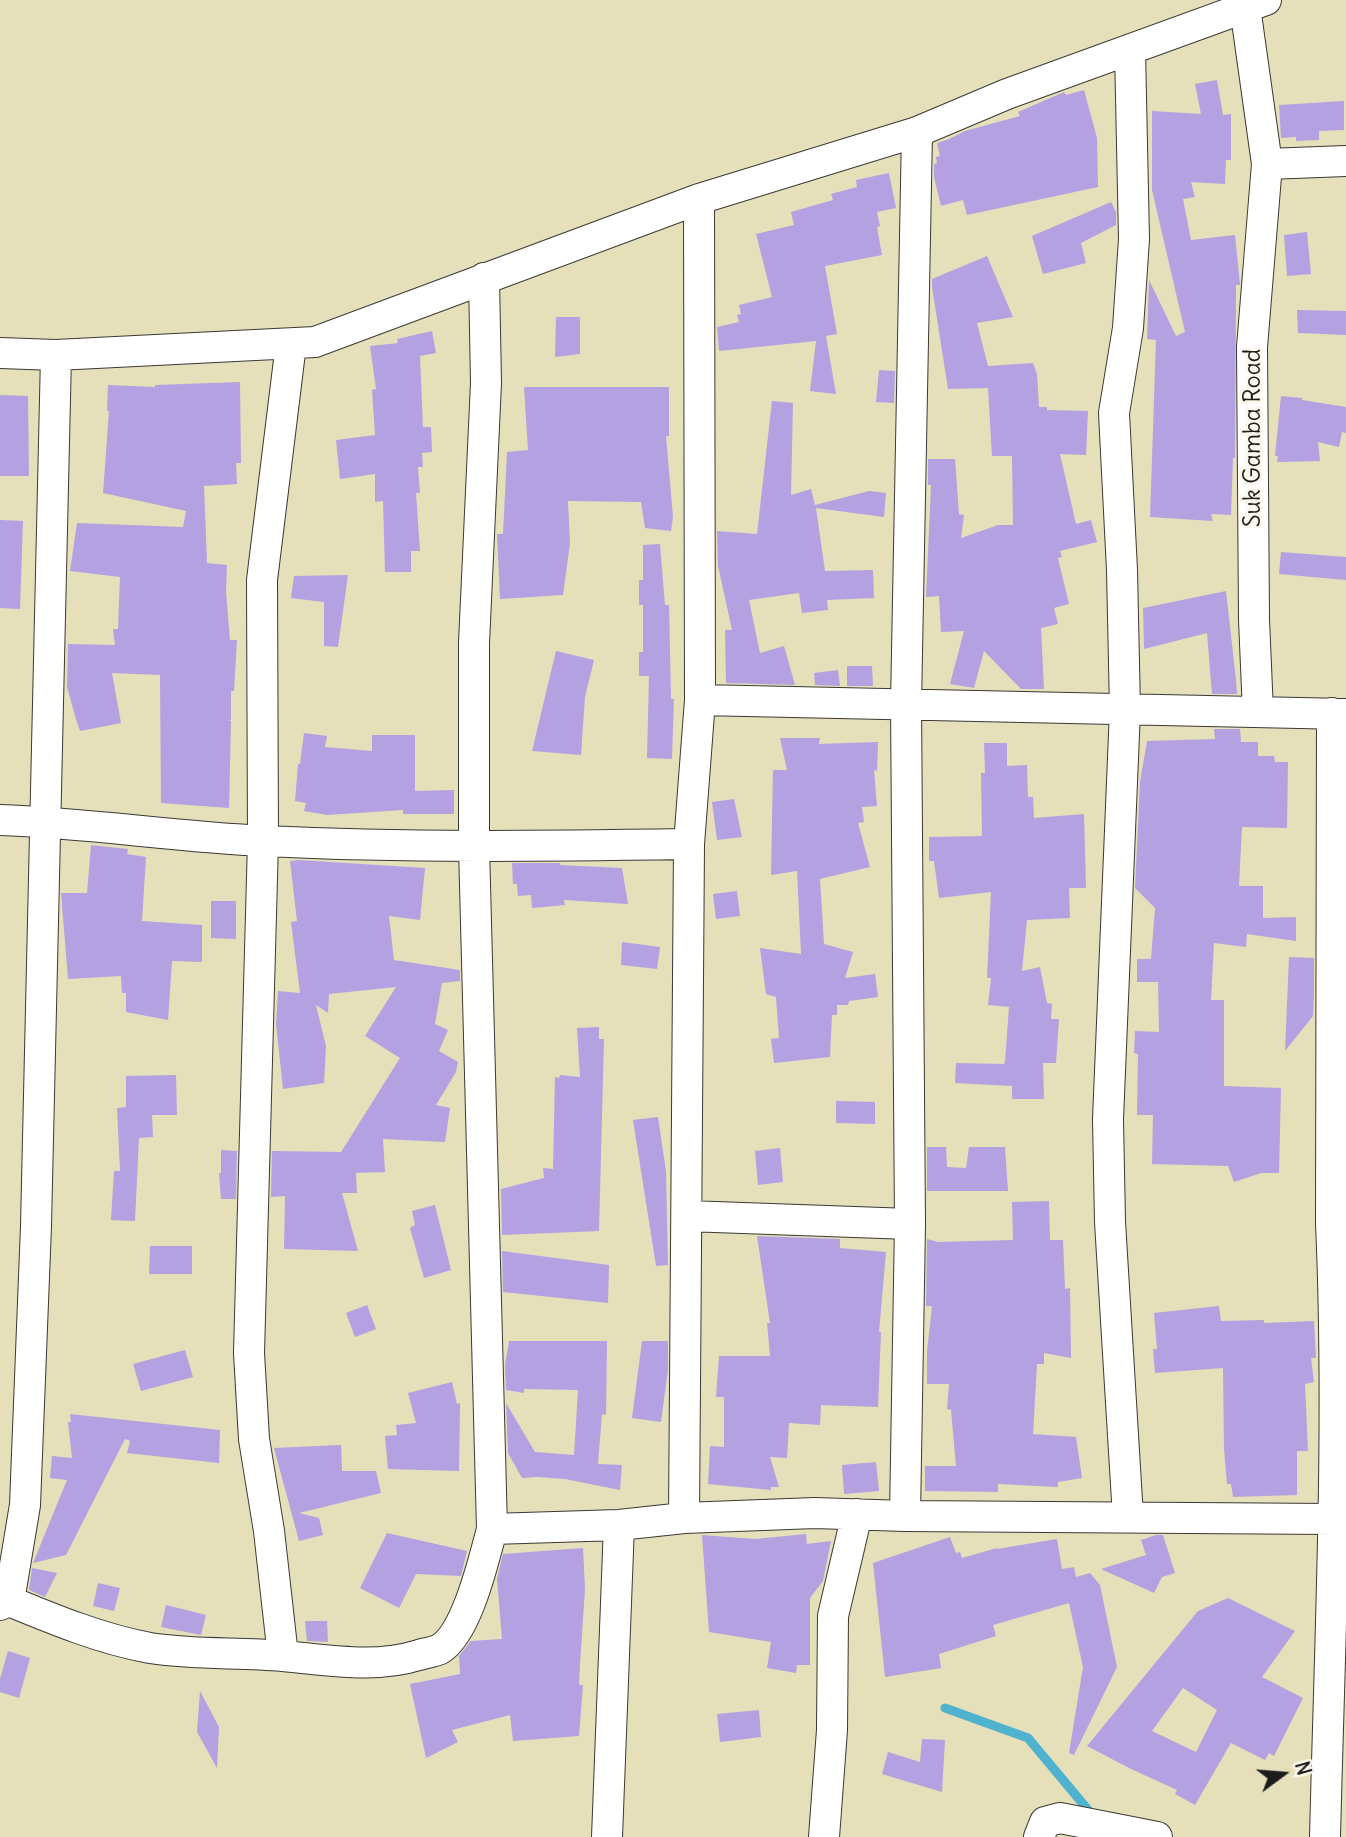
<!DOCTYPE html>
<style>
body{margin:0}
#map{position:relative;width:1346px;height:1837px;overflow:hidden;background:#e5dfba;font-family:Delius,sans-serif}
canvas{display:block}
.north{position:absolute;left:1248px;top:1739px;width:70px;height:70px;-webkit-text-stroke:5px #fbf7ec;paint-order:stroke;rotate:74deg;font-size:19px;font-weight:700;line-height:28px;text-align:center;color:#1c1c1c}
.north::after{content:'';display:block;margin:auto;width:24px;height:32px;background:#1c1c1c;clip-path:polygon(50% 0,100% 100%,50% 72%,0 100%)}
</style>
<div id="map">
<canvas width="1346" height="1837"></canvas>
<div class="north">N</div>
</div>
<script>
const ctx = document.querySelector('canvas').getContext('2d');
ctx.lineJoin = 'round';
function stroke(path, color, width, dash) {
  ctx.strokeStyle = color;
  ctx.lineWidth = width;
  ctx.lineCap = dash ? 'butt' : 'round';
  ctx.setLineDash(dash || []);
  ctx.stroke(path);
}
function fill(path, color) {
  ctx.fillStyle = color;
  ctx.fill(path, 'evenodd');
}
function label(font, color, halo, rows, align = 'center') {
  ctx.font = font + ' Delius,sans-serif';
  ctx.lineWidth = 6;
  ctx.setLineDash([]);
  ctx.textBaseline = 'middle';
  ctx.strokeStyle = halo;
  ctx.fillStyle = color;
  for (const [text, x, y, turn = 0] of rows) {
    ctx.save();
    ctx.translate(x, y);
    ctx.rotate((+turn || 0) * Math.PI / 180);
    ctx.textAlign = isNaN(turn) ? turn : align;
    if (halo) ctx.strokeText(text, 0, 0);
    ctx.fillText(text, 0, 0);
    ctx.restore();
  }
}
stroke(new Path2D(`
 M 945,1708 L 1028,1738 L 1094,1817`), '#4fb2ce', 9);
fill(new Path2D(`
 M 1217,80 L 1223,115 L 1231,114 L 1231,160 L 1226,160 L 1225,184 L 1191,182 L 1195,197 L 1183,199 L 1191,240 L 1235,235 L 1240,285 L 1236,285 L 1235,458 L 1233,458 L 1231,515 L 1211,514 L 1213,521 L 1150,517 L 1156,340 L 1147,339 L 1149,280 L 1176,336 L 1185,332 L 1152,190 L 1152,111 L 1201,114 L 1195,84 Z
 M 1084,90 L 1097,138 L 1098,187 L 967,215 L 963,200 L 941,206 L 934,177 L 934,164 L 937,163 L 936,157 L 940,156 L 937,143 L 949,139 L 965,131 L 1020,116 L 1018,112 L 1064,92 L 1066,95 Z
 M 1344,101 L 1344,130 L 1319,131 L 1319,140 L 1296,141 L 1296,137 L 1281,138 L 1279,105 Z
 M 889,173 L 896,208 L 877,212 L 880,226 L 877,227 L 882,255 L 825,266 L 837,334 L 826,336 L 836,394 L 810,391 L 816,341 L 719,351 L 717,327 L 739,322 L 737,315 L 741,314 L 739,305 L 772,297 L 756,234 L 794,225 L 791,212 L 833,200 L 831,194 L 857,187 L 856,180 Z
 M 1111,202 L 1116,212 L 1116,225 L 1081,243 L 1086,263 L 1043,274 L 1032,236 Z
 M 1307,232 L 1311,274 L 1287,276 L 1284,235 Z
 M 987,256 L 1013,317 L 977,323 L 988,366 L 1033,363 L 1037,374 L 1039,407 L 1047,407 L 1047,410 L 1088,411 L 1086,455 L 1060,454 L 1076,524 L 1091,520 L 1097,542 L 1060,551 L 1062,557 L 1058,558 L 1069,604 L 1054,608 L 1058,624 L 1041,628 L 1044,689 L 1021,689 L 984,651 L 974,688 L 950,684 L 964,631 L 941,632 L 939,596 L 926,597 L 931,485 L 928,485 L 928,459 L 955,459 L 959,514 L 964,515 L 961,538 L 998,525 L 1013,525 L 1012,456 L 992,456 L 988,388 L 948,389 L 932,287 L 932,279 Z
 M 1297,310 L 1346,311 L 1346,335 L 1298,333 Z
 M 556,317 L 580,317 L 580,354 L 555,357 Z
 M 432,331 L 436,353 L 420,356 L 423,427 L 431,427 L 432,452 L 422,453 L 423,467 L 418,467 L 420,493 L 416,493 L 420,551 L 411,551 L 411,572 L 385,572 L 383,501 L 375,502 L 375,474 L 340,479 L 336,440 L 375,435 L 372,390 L 376,389 L 370,346 L 398,343 L 397,339 Z
 M 879,370 L 895,371 L 894,403 L 876,402 Z
 M 240,382 L 241,463 L 236,463 L 237,484 L 204,486 L 207,563 L 227,565 L 226,592 L 230,640 L 237,640 L 234,691 L 231,691 L 231,720 L 228,721 L 231,721 L 229,808 L 161,803 L 160,675 L 112,673 L 121,723 L 80,731 L 76,719 L 67,687 L 68,644 L 115,645 L 113,629 L 118,629 L 120,577 L 70,571 L 77,523 L 183,527 L 186,511 L 103,493 L 109,411 L 107,411 L 108,385 L 155,387 L 155,385 Z
 M 524,387 L 669,387 L 669,436 L 666,436 L 673,517 L 671,531 L 645,528 L 641,502 L 568,501 L 570,543 L 563,595 L 500,599 L 497,534 L 503,534 L 507,452 L 528,450 Z
 M 0,395 L 28,396 L 29,476 L 0,476 Z
 M 1281,396 L 1302,398 L 1302,400 L 1346,407 L 1346,433 L 1342,432 L 1339,447 L 1318,442 L 1320,461 L 1277,462 L 1278,456 L 1275,456 Z
 M 772,401 L 793,403 L 791,495 L 811,489 L 815,505 L 869,491 L 886,493 L 884,517 L 816,508 L 825,571 L 873,570 L 874,598 L 827,600 L 828,610 L 802,613 L 799,593 L 749,600 L 760,653 L 784,646 L 795,685 L 726,683 L 725,630 L 732,630 L 718,566 L 717,531 L 757,534 Z
 M 0,520 L 23,521 L 20,609 L 0,608 Z
 M 660,544 L 665,605 L 669,605 L 671,699 L 674,699 L 672,759 L 647,758 L 649,676 L 639,676 L 639,652 L 643,652 L 643,605 L 639,605 L 639,580 L 643,580 L 643,545 Z
 M 1281,552 L 1346,557 L 1346,580 L 1279,574 Z
 M 348,575 L 338,647 L 324,646 L 324,602 L 291,598 L 294,576 Z
 M 1226,591 L 1236,680 L 1237,694 L 1212,694 L 1207,633 L 1144,649 L 1143,608 Z
 M 556,651 L 594,660 L 585,697 L 581,755 L 532,751 Z
 M 847,666 L 872,666 L 873,686 L 847,686 Z
 M 838,670 L 840,686 L 815,685 L 814,673 Z
 M 1214,729 L 1240,729 L 1241,742 L 1258,742 L 1258,756 L 1274,756 L 1275,762 L 1288,762 L 1287,828 L 1242,827 L 1239,886 L 1263,886 L 1263,918 L 1296,917 L 1296,941 L 1247,934 L 1246,947 L 1214,943 L 1211,1000 L 1224,1000 L 1224,1086 L 1281,1088 L 1279,1173 L 1261,1173 L 1234,1182 L 1228,1166 L 1152,1164 L 1153,1115 L 1137,1115 L 1138,1054 L 1134,1053 L 1135,1031 L 1159,1032 L 1158,982 L 1137,982 L 1137,959 L 1151,959 L 1155,908 L 1135,888 L 1140,782 L 1147,741 L 1215,739 Z
 M 304,733 L 327,736 L 325,747 L 372,751 L 372,735 L 415,735 L 415,791 L 454,790 L 454,814 L 403,814 L 403,810 L 327,815 L 304,811 L 306,803 L 295,801 L 298,764 L 300,764 Z
 M 780,738 L 820,738 L 819,744 L 878,742 L 877,771 L 874,770 L 877,806 L 862,807 L 864,822 L 858,823 L 870,867 L 820,879 L 824,944 L 853,952 L 845,978 L 875,974 L 878,997 L 849,1001 L 848,1005 L 837,1005 L 837,1015 L 832,1015 L 830,1057 L 774,1063 L 771,1039 L 779,1038 L 776,997 L 766,994 L 760,948 L 801,954 L 797,871 L 771,875 L 773,770 L 787,770 Z
 M 984,743 L 1007,743 L 1007,766 L 1027,765 L 1028,797 L 1033,797 L 1034,818 L 1084,814 L 1086,888 L 1069,888 L 1070,918 L 1027,920 L 1022,971 L 1040,967 L 1047,1003 L 1052,1004 L 1051,1019 L 1059,1019 L 1056,1063 L 1043,1063 L 1044,1099 L 1012,1099 L 1012,1086 L 955,1083 L 956,1063 L 1004,1064 L 1005,1062 L 1009,1007 L 988,1005 L 991,978 L 987,978 L 991,892 L 939,898 L 934,861 L 929,861 L 929,837 L 982,836 L 981,773 L 985,773 Z
 M 734,799 L 742,837 L 717,840 L 712,802 Z
 M 91,845 L 128,849 L 127,854 L 146,857 L 142,921 L 202,925 L 202,962 L 172,961 L 168,1020 L 126,1012 L 126,993 L 122,993 L 121,976 L 68,979 L 61,893 L 87,893 Z
 M 299,860 L 425,868 L 420,920 L 389,916 L 394,960 L 460,970 L 460,981 L 442,983 L 435,1024 L 448,1030 L 439,1051 L 458,1062 L 456,1072 L 436,1105 L 450,1108 L 445,1142 L 383,1139 L 385,1172 L 356,1173 L 357,1193 L 342,1193 L 358,1251 L 284,1249 L 285,1196 L 271,1197 L 272,1151 L 341,1152 L 400,1058 L 365,1036 L 396,987 L 329,994 L 328,1013 L 316,1005 L 326,1046 L 324,1083 L 283,1089 L 276,1024 L 278,991 L 300,993 L 291,922 L 297,921 L 290,861 Z
 M 512,863 L 560,863 L 560,865 L 622,868 L 628,904 L 564,900 L 565,905 L 532,908 L 531,895 L 518,896 L 517,884 L 513,884 Z
 M 737,891 L 740,916 L 716,919 L 713,894 Z
 M 211,901 L 236,901 L 236,939 L 211,938 Z
 M 622,942 L 660,947 L 657,969 L 621,965 Z
 M 1289,957 L 1314,958 L 1314,995 L 1313,1016 L 1285,1051 Z
 M 599,1027 L 599,1039 L 604,1039 L 599,1231 L 502,1235 L 501,1189 L 544,1178 L 543,1168 L 553,1169 L 555,1077 L 559,1078 L 560,1075 L 580,1077 L 577,1028 Z
 M 176,1075 L 177,1115 L 152,1115 L 153,1137 L 139,1138 L 135,1221 L 111,1220 L 114,1171 L 120,1171 L 117,1108 L 126,1107 L 126,1076 Z
 M 836,1101 L 875,1102 L 875,1124 L 836,1123 Z
 M 658,1117 L 666,1171 L 668,1265 L 656,1266 L 633,1120 Z
 M 927,1147 L 946,1147 L 947,1167 L 966,1168 L 969,1147 L 1005,1147 L 1008,1191 L 927,1191 Z
 M 780,1148 L 783,1182 L 758,1185 L 755,1151 Z
 M 221,1150 L 237,1151 L 236,1199 L 221,1199 L 219,1173 L 221,1173 Z
 M 1049,1201 L 1050,1240 L 1063,1240 L 1065,1289 L 1070,1288 L 1071,1358 L 1044,1353 L 1044,1364 L 1037,1364 L 1033,1434 L 1076,1437 L 1082,1478 L 1058,1482 L 1058,1487 L 998,1484 L 998,1492 L 925,1491 L 925,1466 L 956,1466 L 951,1410 L 947,1409 L 949,1384 L 927,1384 L 927,1352 L 932,1306 L 926,1306 L 927,1239 L 938,1242 L 1013,1240 L 1012,1202 Z
 M 435,1205 L 451,1270 L 424,1278 L 410,1228 L 415,1225 L 412,1211 Z
 M 757,1236 L 840,1239 L 840,1248 L 886,1252 L 879,1332 L 881,1332 L 878,1407 L 821,1405 L 820,1425 L 789,1423 L 787,1458 L 770,1457 L 779,1487 L 771,1487 L 771,1490 L 708,1484 L 710,1446 L 724,1447 L 724,1397 L 716,1397 L 719,1356 L 770,1356 L 767,1323 L 770,1323 Z
 M 150,1246 L 192,1246 L 192,1274 L 149,1274 Z
 M 502,1251 L 609,1265 L 608,1303 L 503,1292 Z
 M 367,1305 L 376,1329 L 355,1337 L 346,1313 Z
 M 1219,1306 L 1221,1321 L 1264,1320 L 1264,1323 L 1314,1321 L 1316,1358 L 1311,1358 L 1314,1382 L 1305,1384 L 1308,1451 L 1297,1451 L 1297,1495 L 1233,1497 L 1231,1484 L 1227,1484 L 1224,1449 L 1223,1368 L 1155,1373 L 1153,1349 L 1157,1349 L 1154,1313 Z
 M 509,1341 L 607,1341 L 606,1415 L 602,1414 L 598,1464 L 622,1465 L 620,1490 L 565,1479 L 537,1477 L 522,1478 L 508,1453 L 506,1403 L 535,1452 L 574,1455 L 578,1390 L 524,1389 L 524,1393 L 506,1390 L 505,1365 Z
 M 642,1341 L 668,1341 L 668,1370 L 661,1422 L 632,1418 Z
 M 185,1350 L 193,1377 L 141,1391 L 133,1364 Z
 M 452,1382 L 457,1404 L 460,1403 L 459,1471 L 388,1469 L 385,1436 L 397,1435 L 396,1425 L 416,1423 L 408,1393 Z
 M 70,1414 L 220,1430 L 219,1463 L 127,1453 L 130,1441 L 125,1439 L 66,1555 L 33,1563 L 67,1480 L 50,1478 L 52,1456 L 72,1458 L 68,1422 L 71,1422 Z
 M 341,1445 L 342,1471 L 376,1471 L 381,1493 L 299,1513 L 319,1518 L 323,1535 L 299,1541 L 274,1448 Z
 M 876,1462 L 879,1491 L 844,1494 L 842,1465 Z
 M 387,1533 L 467,1551 L 461,1576 L 416,1574 L 399,1608 L 360,1588 Z
 M 806,1534 L 807,1544 L 831,1541 L 823,1581 L 810,1598 L 810,1665 L 797,1665 L 796,1673 L 767,1668 L 771,1642 L 709,1632 L 702,1535 L 755,1539 Z
 M 1156,1535 L 1163,1535 L 1175,1573 L 1162,1577 L 1154,1593 L 1101,1569 L 1146,1555 L 1141,1540 Z
 M 950,1537 L 956,1553 L 960,1552 L 962,1558 L 997,1548 L 997,1549 L 1057,1539 L 1062,1569 L 1074,1567 L 1076,1577 L 1090,1573 L 1100,1585 L 1117,1667 L 1074,1755 L 1069,1753 L 1083,1667 L 1069,1603 L 993,1625 L 996,1636 L 939,1654 L 941,1668 L 885,1677 L 873,1563 Z
 M 583,1548 L 585,1589 L 580,1664 L 579,1685 L 583,1685 L 579,1736 L 513,1741 L 510,1715 L 452,1730 L 458,1742 L 426,1758 L 410,1684 L 460,1674 L 459,1656 L 471,1641 L 502,1639 L 497,1579 L 503,1554 Z
 M 32,1568 L 57,1573 L 45,1597 L 29,1590 Z
 M 98,1583 L 120,1588 L 114,1611 L 93,1606 Z
 M 1228,1598 L 1295,1631 L 1262,1677 L 1303,1698 L 1274,1756 L 1269,1753 L 1265,1760 L 1231,1743 L 1195,1805 L 1175,1794 L 1177,1790 L 1131,1769 L 1087,1746 L 1198,1611 ZM 1183,1688 L 1217,1710 L 1196,1752 L 1152,1731 Z
 M 166,1605 L 206,1615 L 201,1635 L 161,1627 Z
 M 305,1621 L 327,1621 L 328,1642 L 307,1641 Z
 M 8,1651 L 30,1658 L 19,1698 L 0,1692 L 0,1679 Z
 M 200,1691 L 219,1727 L 217,1768 L 197,1732 Z
 M 759,1710 L 761,1737 L 720,1742 L 717,1714 Z
 M 922,1739 L 945,1740 L 942,1792 L 882,1774 L 888,1752 L 920,1762 Z`), '#b3a1e1');
const minor = new Path2D(`
 M 1245,7 L 1267,164 L 1252,347 L 1254,620 L 1258,712
 M 1267,164 L 1346,161
 M 0,353 L 56,355 L 315,342 L 699,199 L 917,132 L 1007,94 L 1266,0
 M 700,700 L 1346,714
 M 0,820 C 89,823 176,837 265,841 C 406,848 548,846 689,844
 M 687,1216 L 910,1224
 M 905,1516 L 910,1224 L 906,704 L 917,132
 M 1128,1517 L 1110,1222 L 1108,1119 L 1125,710 L 1122,570 L 1114,413 L 1128,328 L 1134,239 L 1130,50
 M 684,1518 L 689,844 L 700,700 L 699,199
 M 492,1529 L 619,1525 L 684,1518 L 815,1513 L 905,1516 L 1332,1519
 M 9,1601 L 25,1505 L 36,1226 L 56,355
 M 0,1605 L 9,1601 C 55,1620 101,1639 150,1648 C 194,1655 239,1652 283,1656 C 329,1660 374,1669 419,1655 C 426,1653 434,1652 440,1649 C 467,1633 484,1559 492,1529 L 474,847 L 474,643 L 486,383 L 484,278
 M 283,1656 L 269,1531 L 254,1439 L 249,1353 L 263,841 L 262,580 L 291,344
 M 607,1837 L 619,1525
 M 824,1837 L 832,1730 L 833,1616 L 857,1514
 M 1039,1837 L 1045,1822 L 1060,1818 L 1157,1837
 M 1325,1837 C 1330,1633 1340,1427 1331,1223 L 1332,713`);
stroke(minor, '#3a3934', 32);
stroke(minor, '#fff', 30);
label('23px', '#1c1c1c', '#fbf7ec', [
 ["Suk Gamba Road",1253,438,-90]
]);
</script>
